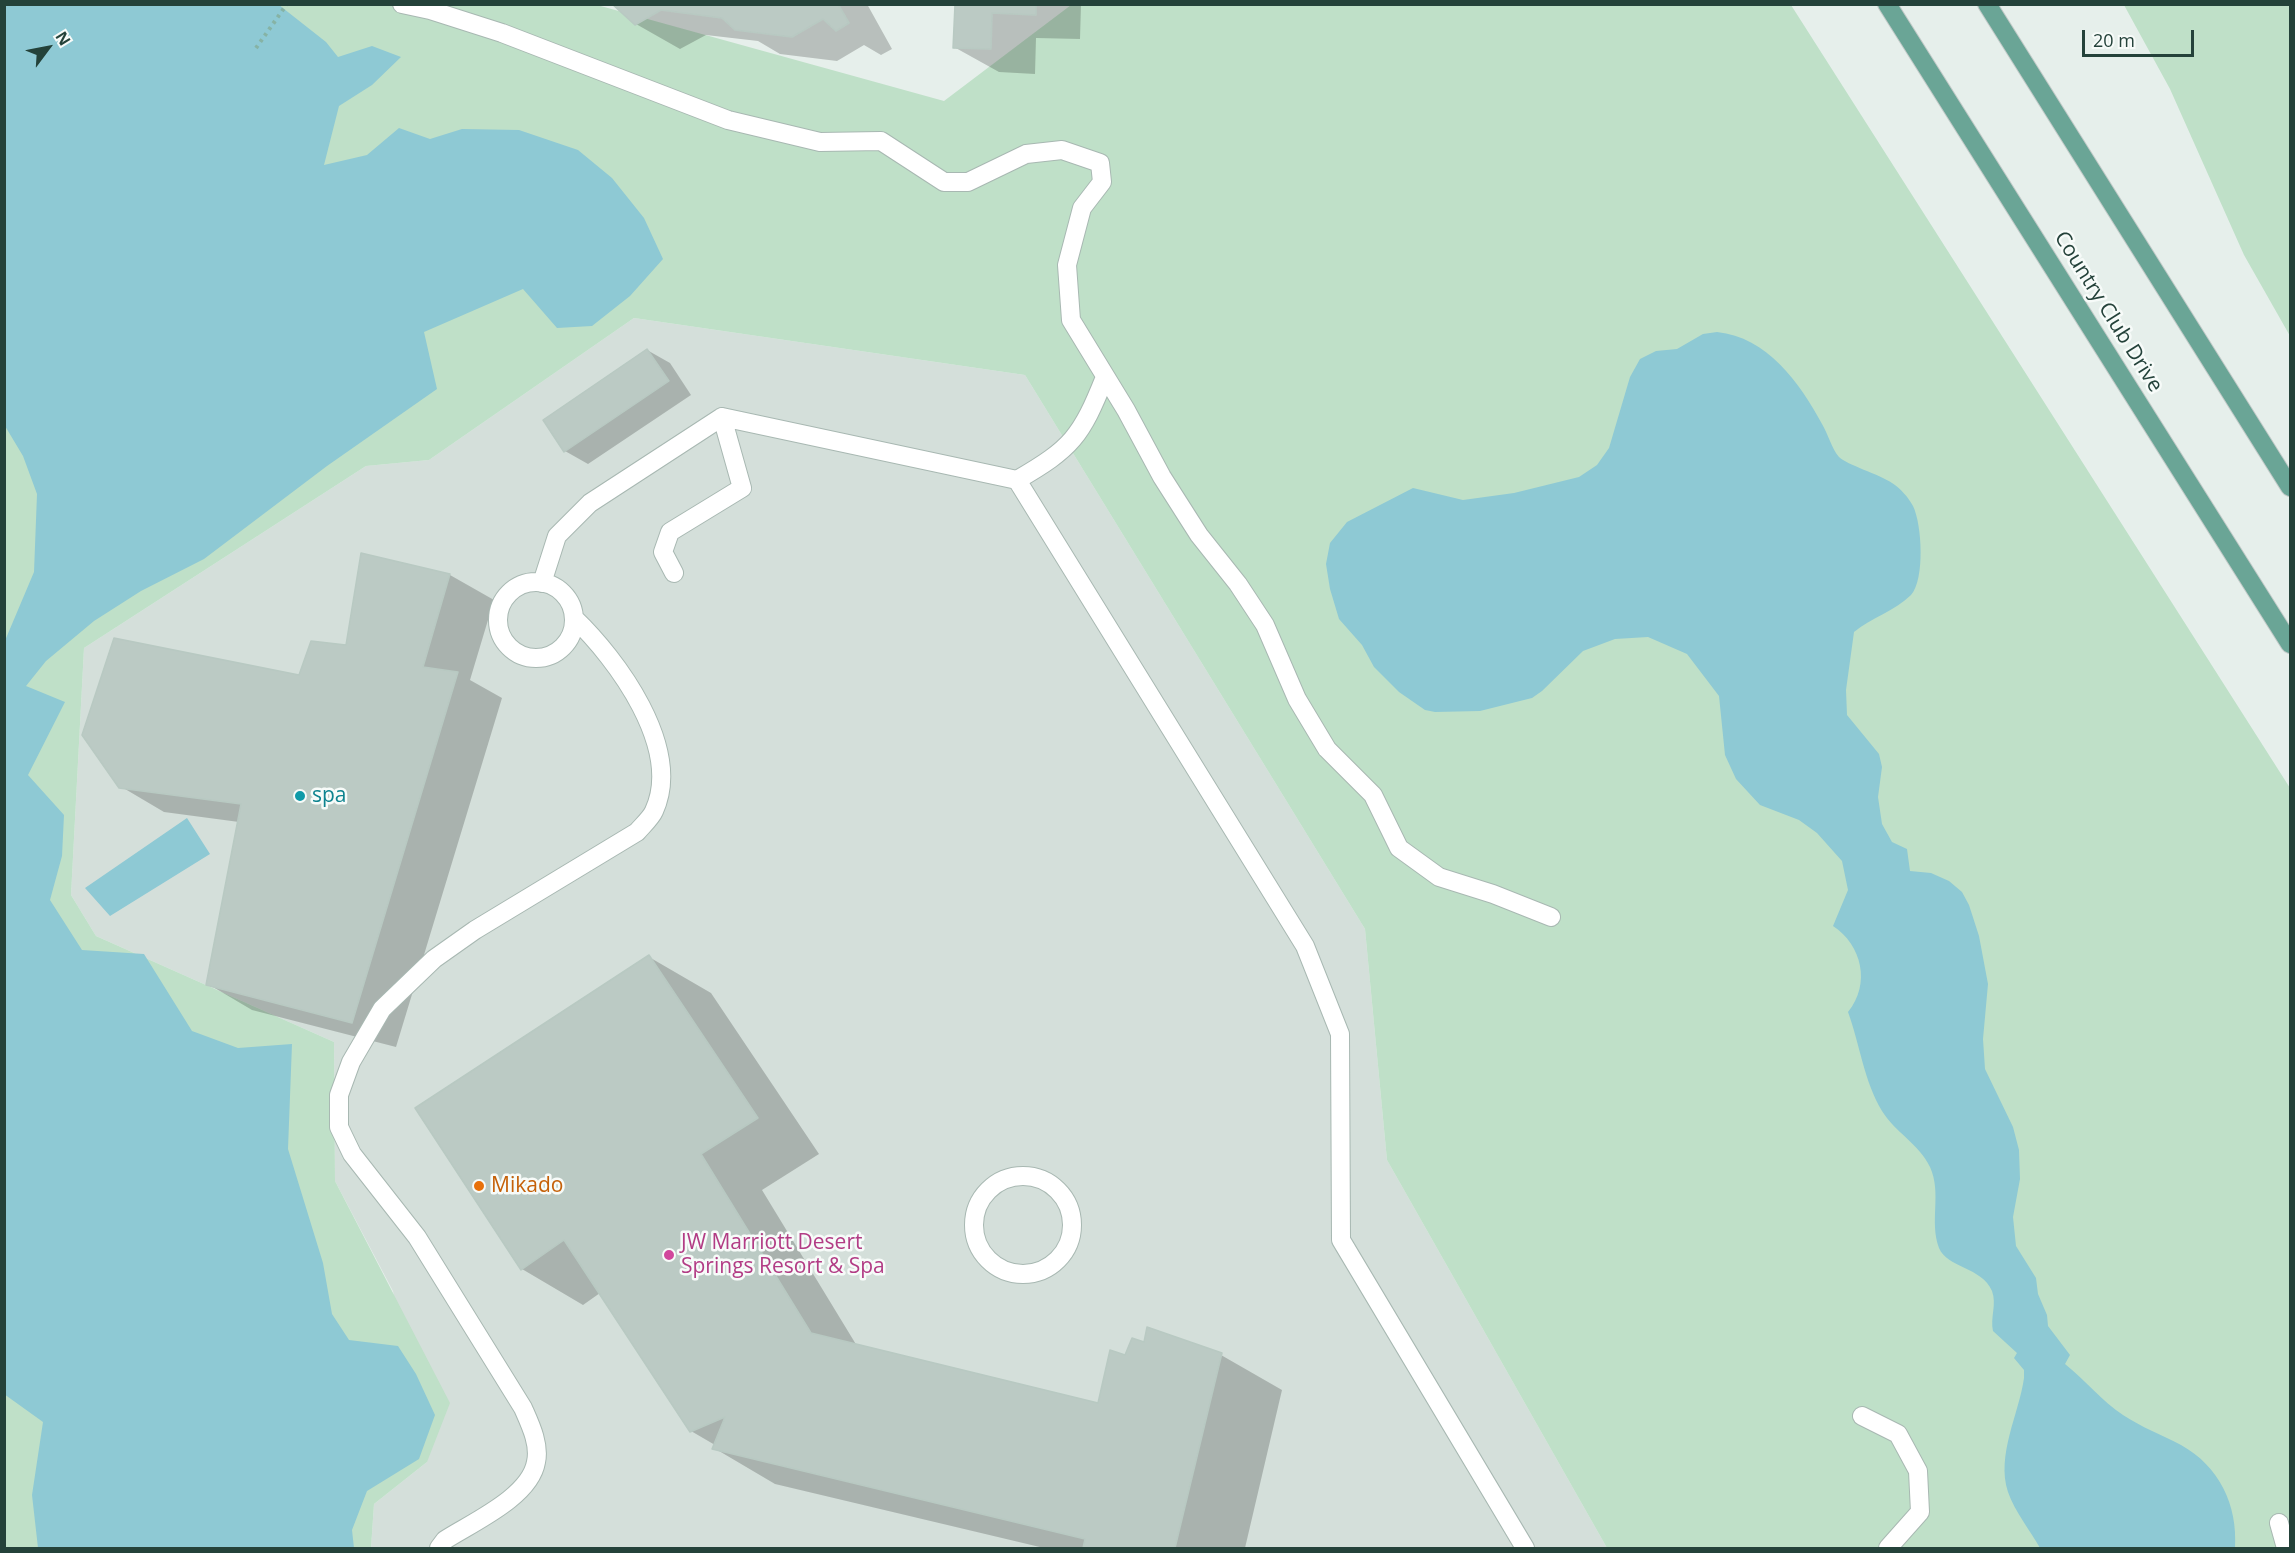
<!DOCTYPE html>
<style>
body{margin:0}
#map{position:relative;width:2295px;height:1553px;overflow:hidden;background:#e6efeb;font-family:"Open Sans",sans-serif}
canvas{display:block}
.frame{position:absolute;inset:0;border:6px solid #24423a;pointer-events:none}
.north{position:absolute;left:18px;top:18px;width:60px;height:60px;-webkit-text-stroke:4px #f7fbf9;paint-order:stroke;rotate:58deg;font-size:16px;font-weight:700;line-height:24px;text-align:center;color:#24423a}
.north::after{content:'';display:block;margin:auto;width:21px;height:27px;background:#24423a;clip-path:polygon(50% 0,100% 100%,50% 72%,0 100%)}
.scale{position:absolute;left:2082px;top:30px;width:112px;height:27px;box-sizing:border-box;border:3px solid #24423a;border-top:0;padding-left:8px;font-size:18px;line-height:21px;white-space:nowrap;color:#24423a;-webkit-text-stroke:4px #f7fbf9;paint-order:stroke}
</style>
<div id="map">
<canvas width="2295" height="1553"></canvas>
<div class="frame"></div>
<div class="north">N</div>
<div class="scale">20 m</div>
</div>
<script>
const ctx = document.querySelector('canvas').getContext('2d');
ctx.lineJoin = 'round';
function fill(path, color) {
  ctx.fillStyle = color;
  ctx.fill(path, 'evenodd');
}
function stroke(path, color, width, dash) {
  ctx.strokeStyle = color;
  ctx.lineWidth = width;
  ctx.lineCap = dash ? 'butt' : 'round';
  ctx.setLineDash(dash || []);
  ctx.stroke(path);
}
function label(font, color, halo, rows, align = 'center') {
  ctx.font = font + ' "Open Sans",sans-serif';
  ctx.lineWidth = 5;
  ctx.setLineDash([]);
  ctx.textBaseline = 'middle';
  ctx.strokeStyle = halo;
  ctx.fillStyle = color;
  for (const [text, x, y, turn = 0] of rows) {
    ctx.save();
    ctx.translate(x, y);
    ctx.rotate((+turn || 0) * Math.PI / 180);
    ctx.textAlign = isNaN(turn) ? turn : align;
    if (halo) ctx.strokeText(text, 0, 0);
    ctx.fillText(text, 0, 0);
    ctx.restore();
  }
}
fill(new Path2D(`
 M 634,318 L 1025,375 L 1365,929 L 1387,1160 L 1607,1548 L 371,1548 L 374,1504 L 427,1462 L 393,1291 L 335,1181 L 334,1042 L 96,936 L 71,895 L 84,648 L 366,466 L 429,460 Z`), '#d4dfda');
fill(new Path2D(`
 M 5,5 L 597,5 L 944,101 L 1071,5 L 1791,5 L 2290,788 L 2290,1548 L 1607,1548 L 1387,1160 L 1365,929 L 1025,375 L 634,318 L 429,460 L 366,466 L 84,648 L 71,895 L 96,936 L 334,1042 L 335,1181 L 450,1403 L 427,1462 L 374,1504 L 371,1548 L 5,1548 Z
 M 2124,5 L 2290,5 L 2290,336 L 2244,255 L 2170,89 Z`), '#bfe0c8');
fill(new Path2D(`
 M 5,4 L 279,5 L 326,42 L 338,57 L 372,46 L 401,57 L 372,85 L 339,106 L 324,165 L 367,155 L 399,128 L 430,139 L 462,129 L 519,130 L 578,150 L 612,178 L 644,218 L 663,259 L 630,296 L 592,326 L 557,328 L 523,289 L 424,332 L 437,389 L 327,466 L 204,559 L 141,591 L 94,621 L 46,661 L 26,686 L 65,702 L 28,775 L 64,815 L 62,856 L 50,900 L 82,950 L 144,954 L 192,1031 L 238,1048 L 292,1044 L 288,1149 L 323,1263 L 332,1314 L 349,1340 L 398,1346 L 416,1374 L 435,1415 L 419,1459 L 367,1491 L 352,1530 L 354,1548 L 38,1548 L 32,1495 L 43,1422 L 4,1394 L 4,643 L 34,572 L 37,494 L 23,456 L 5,426 Z
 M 1717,332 C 1767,337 1800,383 1822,424 C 1828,434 1832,449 1839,457 C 1847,465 1879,474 1892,483 C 1901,489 1908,497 1913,506 C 1922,524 1925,580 1911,595 C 1895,611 1871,618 1854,632 L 1846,690 L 1847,715 L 1879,754 L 1882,767 L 1878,797 L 1882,824 L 1892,842 L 1907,849 L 1910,871 L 1931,873 L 1949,881 L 1962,892 L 1969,905 L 1979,936 L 1988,984 L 1983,1039 L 1985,1069 L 2013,1127 L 2019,1150 L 2020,1179 L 2013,1217 L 2016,1246 L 2036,1278 L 2038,1294 L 2047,1315 L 2048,1326 L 2070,1355 L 2065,1364 C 2085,1380 2102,1401 2123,1415 C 2141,1427 2162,1435 2181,1445 C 2219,1466 2238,1505 2235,1548 L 2040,1548 C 2030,1530 2015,1512 2008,1492 C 1996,1455 2019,1414 2024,1378 L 2024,1370 L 2014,1358 L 2017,1353 L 1993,1331 C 1990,1318 1997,1304 1992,1291 C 1982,1267 1947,1268 1939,1248 C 1929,1222 1942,1193 1930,1167 C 1919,1144 1895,1132 1882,1111 C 1864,1081 1860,1045 1848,1012 C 1871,984 1862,945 1833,926 L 1848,890 L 1842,861 L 1817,833 L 1799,820 L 1760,805 L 1736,779 L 1725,755 L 1719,696 L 1687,654 L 1648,637 L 1615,639 L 1583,651 L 1542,691 L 1532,698 L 1480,711 L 1435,712 L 1425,710 L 1399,692 L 1374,667 L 1362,645 L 1339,619 L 1330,589 L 1326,564 L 1330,543 L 1347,522 L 1413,488 L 1463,500 L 1514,493 L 1579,477 L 1597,465 L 1609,448 L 1630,377 L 1640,359 L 1656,351 L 1677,349 L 1703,334 Z
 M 187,818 L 210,854 L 110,916 L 85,888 Z`), '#8ec9d4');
fill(new Path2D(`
 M 614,4 L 867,4 L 892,49 L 881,55 L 864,45 L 837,61 L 780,54 L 758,41 L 706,35 L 680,49 L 636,24 Z
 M 956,4 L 1081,4 L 1080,39 L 1036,38 L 1035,74 L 999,72 L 954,47 Z
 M 647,350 L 670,363 L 691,395 L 588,464 L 565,451 Z
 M 363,555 L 450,575 L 494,600 L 470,680 L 502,698 L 396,1047 L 252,1010 L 208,984 L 239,822 L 164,812 L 120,786 L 348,647 Z
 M 649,957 L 711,993 L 819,1154 L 762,1190 L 857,1346 L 1099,1405 L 1126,1356 L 1221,1355 L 1282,1390 L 1245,1548 L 1044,1548 L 775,1484 L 714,1448 L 715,1445 L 691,1431 L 600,1293 L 583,1305 L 522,1269 Z`), '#0003');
const building = new Path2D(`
 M 612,4 L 838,4 L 849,23 L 836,31 L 823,19 L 792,37 L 735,30 L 722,18 L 661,10 L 635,25 Z
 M 955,4 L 1036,4 L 1036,15 L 992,13 L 991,49 L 953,48 Z
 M 647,349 L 669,381 L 564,452 L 543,420 Z
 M 361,553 L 450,574 L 423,667 L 458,672 L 352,1023 L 206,985 L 241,804 L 119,788 L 82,735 L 114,638 L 299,675 L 311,641 L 346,645 Z
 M 649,955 L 758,1118 L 701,1154 L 811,1333 L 1098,1403 L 1110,1350 L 1125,1355 L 1132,1338 L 1144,1342 L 1147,1327 L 1222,1353 L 1175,1548 L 1083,1548 L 1085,1539 L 712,1449 L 725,1417 L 690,1432 L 564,1240 L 521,1270 L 415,1108 Z`);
fill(building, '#bbcac4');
stroke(building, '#b8c9c2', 1.5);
const minor = new Path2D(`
 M 402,4 L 430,10 L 502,33 L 728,120 L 820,142 L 881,141 L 944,182 L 968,182 L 1026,154 L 1062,150 L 1100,163 L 1102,182 L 1082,208 L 1067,265 L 1071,320 L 1126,410 L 1162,477 L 1199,535 L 1238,584 L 1265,625 L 1297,699 L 1327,749 L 1373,795 L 1399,848 L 1439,877 L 1493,894 L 1551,917
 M 1017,480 C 1072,448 1081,437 1105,377
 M 674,573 L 663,552 L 670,532 L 742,488 L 722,417
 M498 620a38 38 0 1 1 76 0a38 38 0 1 1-76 0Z
 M 542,583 L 557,536 L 590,503 L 722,417 L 1017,480 L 1305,946 L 1340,1034 L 1341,1240 L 1525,1548
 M974 1225a49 49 0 1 1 98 0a49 49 0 1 1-98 0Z
 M 1862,1416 L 1898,1434 L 1918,1471 L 1920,1512 L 1888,1548
 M 2279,1523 L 2286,1548
 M 439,1548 L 445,1540 C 473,1522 530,1497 536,1462 C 540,1444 530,1424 523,1408 L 417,1237 L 352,1154 L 339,1127 L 339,1095 L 351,1062 L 382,1009 L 434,959 L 475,930 L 637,832 C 642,826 651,818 654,811 C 683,748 617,659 574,618`);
const major = new Path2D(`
 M 1887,4 L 2290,644
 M 1987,4 L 2290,487`);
stroke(minor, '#a8b8b2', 20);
stroke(major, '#c2cac8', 20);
stroke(new Path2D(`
 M 256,48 L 287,4`), '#86b3a5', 4, [3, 4.5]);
stroke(minor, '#fff', 18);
stroke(major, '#6aa596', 18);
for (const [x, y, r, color] of [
 [300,796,6,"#0f9aa8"],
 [479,1186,6,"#e8710a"],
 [669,1255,6,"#d1479c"]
]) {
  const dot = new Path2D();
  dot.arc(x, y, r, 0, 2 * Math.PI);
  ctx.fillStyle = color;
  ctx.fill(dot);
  stroke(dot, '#f7fbf9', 2);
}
label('21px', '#24423a', '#f7fbf9', [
 ["Country Club Drive",2108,312,58]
]);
label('21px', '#0d838f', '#f7fbf9', [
 ["spa",312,796]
], 'left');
label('21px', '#c56008', '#f7fbf9', [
 ["Mikado",491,1186]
], 'left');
label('21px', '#b23c85', '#f7fbf9', [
 ["JW Marriott Desert",681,1243],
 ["Springs Resort & Spa",681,1267]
], 'left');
</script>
